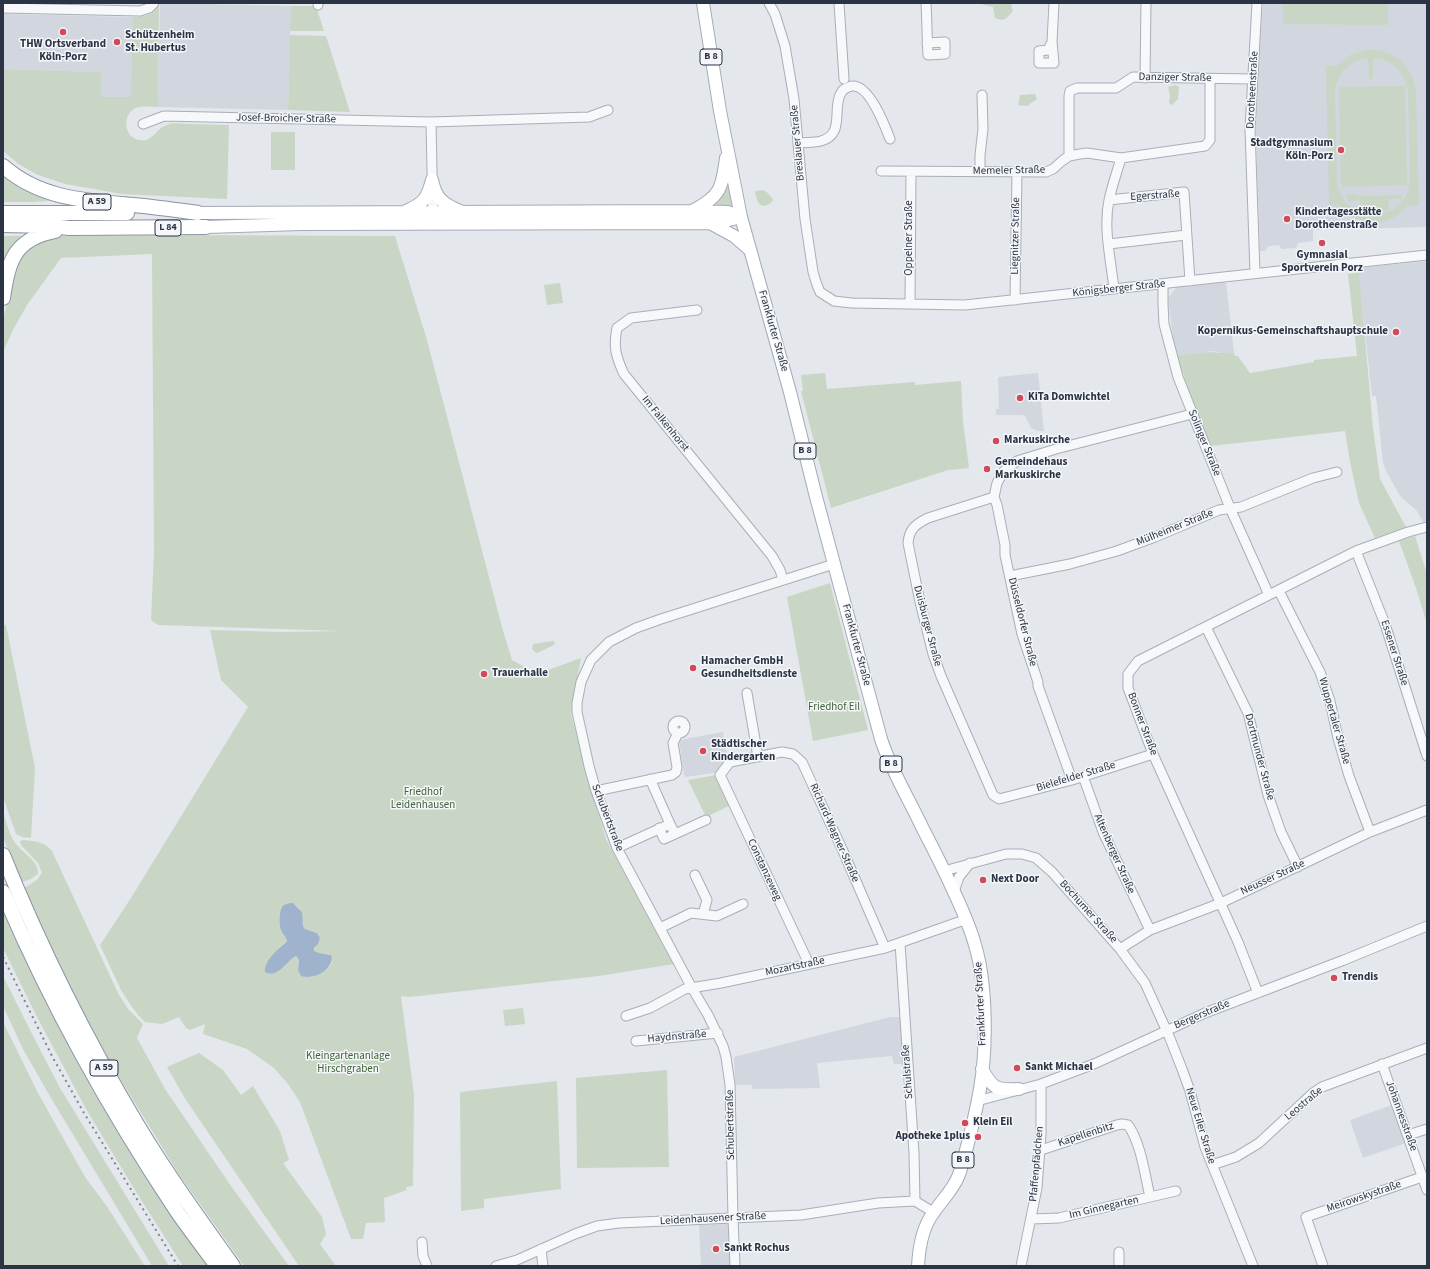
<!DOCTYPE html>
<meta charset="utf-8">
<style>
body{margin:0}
#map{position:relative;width:1430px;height:1269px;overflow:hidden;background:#e4e7ec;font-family:"Source Sans 3",sans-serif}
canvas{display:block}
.frame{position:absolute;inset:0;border:4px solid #2b3445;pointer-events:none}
</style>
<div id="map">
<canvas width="1430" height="1269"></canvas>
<div class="frame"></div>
</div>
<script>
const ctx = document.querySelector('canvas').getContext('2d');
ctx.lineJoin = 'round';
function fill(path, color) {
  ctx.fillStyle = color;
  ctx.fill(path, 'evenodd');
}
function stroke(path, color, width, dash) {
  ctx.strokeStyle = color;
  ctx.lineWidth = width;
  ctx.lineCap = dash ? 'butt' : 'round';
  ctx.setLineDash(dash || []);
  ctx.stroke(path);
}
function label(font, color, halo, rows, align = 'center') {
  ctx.font = font + ' "Source Sans 3",sans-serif';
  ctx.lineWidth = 3;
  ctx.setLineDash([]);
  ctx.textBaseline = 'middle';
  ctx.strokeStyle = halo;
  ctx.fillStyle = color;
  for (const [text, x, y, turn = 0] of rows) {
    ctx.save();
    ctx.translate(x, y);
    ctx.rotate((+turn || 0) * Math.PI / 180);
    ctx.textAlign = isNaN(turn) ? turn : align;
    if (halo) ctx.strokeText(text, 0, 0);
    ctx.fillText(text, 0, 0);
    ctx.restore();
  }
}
fill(new Path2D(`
 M 160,3 L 291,6 L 288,110 L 158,107 Z
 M 1263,3 L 1427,3 L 1427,227 L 1313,230 L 1313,241 L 1298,243 L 1296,248 L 1282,249 L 1279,245 L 1269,246 L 1265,251 L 1260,251 L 1255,112 Z
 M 3,14 L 133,17 L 132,97 L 101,97 L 101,72 L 3,69 Z
 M 1427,261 L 1427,521 L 1423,522 L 1417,511 L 1400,496 L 1386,471 L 1383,462 L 1376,396 L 1372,396 L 1358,268 Z
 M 1226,282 L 1234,353 L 1224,354 L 1219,352 L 1209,351 L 1208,353 L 1177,355 L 1173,337 L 1168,298 L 1177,287 Z
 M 1038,373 L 1044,431 L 1037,431 L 1031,428 L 1025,416 L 1022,415 L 996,415 L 996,409 L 999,409 L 998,377 Z
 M 723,732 L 728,760 L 719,772 L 686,777 L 684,774 L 679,740 Z
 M 890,1017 L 901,1017 L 904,1064 L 894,1064 L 892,1056 L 817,1063 L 820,1088 L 752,1089 L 752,1085 L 735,1085 L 734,1057 Z
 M 1392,1105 L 1406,1143 L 1363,1158 L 1350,1120 Z
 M 728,1224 L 731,1227 L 733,1266 L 701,1266 L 699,1225 Z`), '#d2d6de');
fill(new Path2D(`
 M 159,3 L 158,107 C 151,107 141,105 134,109 C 122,116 124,137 139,140 C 153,143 156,128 167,125 C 173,122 182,124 188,124 C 202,124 215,125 229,125 L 227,199 L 122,194 L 65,184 L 38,175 L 20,165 L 4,152 L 3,150 L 3,69 L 101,72 L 101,97 L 131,97 L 133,17 C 145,17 154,15 159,3 Z
 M 980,3 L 1012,3 L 1011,5 L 1013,11 C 1006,19 1005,22 995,18 L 993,7 L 981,4 Z
 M 1283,3 L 1388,3 L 1388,25 L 1283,24 Z
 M 291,6 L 316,6 L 324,31 L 290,31 Z
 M 290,35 L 326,36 L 350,112 L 288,110 Z
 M 1366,50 C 1392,48 1414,66 1416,93 L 1419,206 C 1416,206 1412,205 1409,206 C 1404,208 1399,215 1394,217 C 1374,228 1354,221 1339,206 L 1329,206 L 1326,66 L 1337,66 L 1350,55 ZM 1368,58 L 1369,79 L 1373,79 L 1373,58 C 1391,58 1405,72 1408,90 L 1410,177 C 1409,225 1343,228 1337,181 L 1335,92 C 1337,74 1350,60 1368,58 Z
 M 1175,85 L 1179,87 L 1178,99 L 1172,105 L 1169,103 L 1170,96 L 1168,87 Z
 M 1405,86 L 1407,185 L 1341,187 L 1339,87 Z
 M 1035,94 L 1037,99 L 1027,106 L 1018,105 L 1020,95 Z
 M 271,132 L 295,132 L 295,170 L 271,170 Z
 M 3,170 L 58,200 L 34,202 L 3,202 Z
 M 727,179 L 734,210 L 707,207 Z
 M 763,190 C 767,192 772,196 773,201 C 761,211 757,204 755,191 Z
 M 1357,194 L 1357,196 L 1402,195 L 1402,199 L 1388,199 L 1389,210 L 1361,211 L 1360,200 L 1347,202 L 1347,195 Z
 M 159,235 L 395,236 L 427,340 L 502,627 L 512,660 L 537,674 L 581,658 L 571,714 L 588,779 L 606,839 L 674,964 L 599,976 L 410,997 L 401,996 L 414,1095 L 413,1186 L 406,1187 L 407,1190 L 384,1198 L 385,1222 L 366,1223 L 363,1239 L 351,1239 L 300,1102 L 288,1084 L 274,1068 L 247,1049 L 203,1034 L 205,1024 L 190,1030 L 186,1028 L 179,1017 L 162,1024 L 145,1022 L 139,1016 L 132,1007 L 121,990 L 100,945 L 131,898 L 248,707 L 221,680 L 210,630 L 283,632 L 342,631 L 158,625 L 151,620 L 154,552 L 152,254 L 61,258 L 27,305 L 13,330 L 3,352 L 3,319 L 9,296 L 12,272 L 20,257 L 37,243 L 53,236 ZM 290,903 L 293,903 L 300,909 L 303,926 L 305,929 L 317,933 L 316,947 L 314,948 L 314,951 C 320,955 326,952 332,956 C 335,970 315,977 304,977 L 298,967 L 299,960 L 296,956 L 287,962 L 278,971 L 279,948 L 287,940 L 281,930 L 280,924 L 280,918 L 283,907 Z
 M 3,236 L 28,236 L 3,279 Z
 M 1359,272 L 1373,428 L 1380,479 L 1406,527 L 1375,538 L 1359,503 L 1350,462 L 1345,431 L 1211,446 L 1191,397 L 1177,355 L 1207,353 L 1209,352 C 1218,352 1225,354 1234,353 L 1235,356 L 1238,356 L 1250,373 L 1314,362 L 1314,360 L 1357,356 L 1348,274 Z
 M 560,283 L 563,303 L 547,305 L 544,285 Z
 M 825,373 L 827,389 L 915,382 L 915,385 L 961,381 L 963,421 L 969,468 L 948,470 L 831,508 L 801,391 L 803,391 L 801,375 Z
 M 1415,536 L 1427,574 L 1427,624 L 1416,588 L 1399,541 Z
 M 830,583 L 868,730 L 813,741 L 787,597 Z
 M 3,625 L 6,625 L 35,768 L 31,838 L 22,837 L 16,834 L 3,797 Z
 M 553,641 L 555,642 L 554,645 L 537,653 L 535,652 L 532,649 L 533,644 Z
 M 716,775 L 731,805 L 706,817 L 688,780 Z
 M 3,812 C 6,821 10,837 16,844 C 23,853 39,861 38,874 L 31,879 L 21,882 L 3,837 Z
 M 24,840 C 35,841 45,842 52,851 L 118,993 L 128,1009 L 143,1024 L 137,1038 L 165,1089 L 231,1186 L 289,1266 L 244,1266 L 180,1176 L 114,1069 L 82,1012 L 52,952 L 24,888 L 37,880 L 42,873 L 38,863 L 21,845 L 20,841 Z
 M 3,912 L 51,1010 L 209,1266 L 183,1266 L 133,1187 L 86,1109 L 37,1017 L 3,948 Z
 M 3,976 L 31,1032 L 60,1088 L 169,1266 L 152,1266 L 48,1093 L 23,1049 L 3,1006 Z
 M 523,1008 L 525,1024 L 505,1026 L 503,1010 Z
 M 3,1022 L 38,1093 L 85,1177 L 108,1208 L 145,1266 L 3,1266 Z
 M 199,1053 L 223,1070 L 241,1095 L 253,1086 L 280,1131 L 289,1160 L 283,1163 L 322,1217 L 326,1234 L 320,1244 L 336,1266 L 299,1266 L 186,1100 L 167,1067 Z
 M 667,1070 L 669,1167 L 577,1168 L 576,1078 Z
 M 557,1081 L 561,1189 L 484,1199 L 484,1208 L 461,1211 L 460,1092 Z`), '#c9d6c5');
fill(new Path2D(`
 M 290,903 L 293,903 L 302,912 L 303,926 L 305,929 L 317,933 L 320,938 L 318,944 L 314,948 L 314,951 L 319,953 L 331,955 L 332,957 C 332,971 313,980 301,976 L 298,970 L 299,960 L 296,956 C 286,961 278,979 265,972 C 264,960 279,949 287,941 C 286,936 283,935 281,930 C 279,925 279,908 284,905 C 286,904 288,904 290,903 Z`), '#9fb4cc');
const minor = new Path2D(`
 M 318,3 L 318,5
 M 769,3 L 775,14 L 785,46 L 794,99 L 805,219 L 813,272 L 817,285 L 820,292 L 834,301 L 852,303 L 965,305 L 1427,255
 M 839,3 L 844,79
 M 926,3 C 927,20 927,37 928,55 L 945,54 L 945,42 L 927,43
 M 3,8 L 140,11 L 149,8 L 154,3
 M 1052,42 L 1048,50 L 1039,51 L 1039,63 L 1054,63 L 1052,42 L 1054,3
 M 1145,78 L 1146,3
 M 431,122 L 433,218
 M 143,124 L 164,116 L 431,122 L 589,117 L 608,110
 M 799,143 C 806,142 814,143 821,141 C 843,135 834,113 839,98 C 839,95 842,92 843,90 C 845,89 849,86 852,86 C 869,84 885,126 890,139
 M 1069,156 L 1069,96 L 1070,91 L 1077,88 L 1116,88 L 1133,77 L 1252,79
 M 881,171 L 1046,172 L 1053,169 L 1062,161 L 1069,156 L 1080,154 L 1087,153 L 1121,158 L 1205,146 L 1210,140 L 1210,79
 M 980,172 L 980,155 L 983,129 L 982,95
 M 1109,200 L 1184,192 L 1190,281
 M 1109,244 L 1186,235
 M 1255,273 L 1250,129 L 1257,3
 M 1163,284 L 1163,304 L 1164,324 L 1178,377 L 1230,508 L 1269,595
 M 1114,289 C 1111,260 1103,229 1109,200 C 1112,186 1117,172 1121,158
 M 1015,300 L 1017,172
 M 910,304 L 911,171
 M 697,310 L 631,318 L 617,328 C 613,347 616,357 624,374 L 772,556 L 780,570 L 783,580
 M 994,497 L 928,518 C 916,524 909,529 908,543 L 920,602 L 933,654 L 941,676 L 993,795 L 999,799 L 1072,780 L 1153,754
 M 1356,551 L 1385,624 L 1427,756
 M 1010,576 L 1070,564 L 1117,551 L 1155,537 L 1219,510 L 1241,507 L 1313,478 L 1337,472
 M 1279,591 L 1320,672 L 1330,701 L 1338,738 L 1349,776 L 1370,832
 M 1206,627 L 1248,713 L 1268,795 L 1281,832 L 1298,867
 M 747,693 L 758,757
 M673 727a6 6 0 1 1 12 0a6 6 0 1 1-12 0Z
 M 1083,776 L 1103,832 L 1150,930
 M 650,779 L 670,824
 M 1072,780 L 1038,686 L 1038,682 L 1022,634 L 1005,555 L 1005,545 L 997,505 L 994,497 L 997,483 L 1004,471 L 1017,461 L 1056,449 L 1192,414
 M 596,791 L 672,775 L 676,772 L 677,767 L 673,743 L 678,733
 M 659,828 L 664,839 L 675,834
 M 617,848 L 670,824 L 675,834 L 706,820
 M 944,871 L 1006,854 L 1022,854 L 1036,858 L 1052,872 L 1120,949 L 1145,983 L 1169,1036 L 1182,1069 L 1190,1091 L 1205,1147 L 1253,1266
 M 695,875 L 707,900 L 703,914
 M 954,892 L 959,877 L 970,863
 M 660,928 L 691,913 L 717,916 L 743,904
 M 900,943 L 914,1153 L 915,1201
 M 1120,949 L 1150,930 L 1221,903 L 1370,832 L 1427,810
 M 809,964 L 720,775 L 730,762 L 782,752 L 793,754 L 802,762 L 843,851 L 885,948
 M 1258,993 L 1238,942 L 1153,754 L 1128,688 L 1128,674 L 1138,661 L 1356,551 L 1408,532 L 1427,527
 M 626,1016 L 650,1008 L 685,989 L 721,983 L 885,948 L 967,919
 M 636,1041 L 718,1033
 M 1382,1064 L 1427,1190
 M 977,1101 L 1041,1084 L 1094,1064 L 1205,1013 L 1344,960 L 1427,926
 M 1408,1135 L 1427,1129
 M 1041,1150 L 1117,1125 L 1122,1124 L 1128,1125 C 1141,1143 1145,1175 1150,1197
 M 1212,1165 L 1236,1157 L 1259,1143 L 1313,1093 L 1322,1087 L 1427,1048
 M 1031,1219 L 1059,1218 L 1176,1191
 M 422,1242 L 423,1256 L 427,1266
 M 541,1249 L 543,1266
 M 1119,1252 L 1119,1266
 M 496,1266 L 517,1260 L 575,1234 L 597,1226 L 619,1223 L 801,1215 L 878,1203 L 915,1201 L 933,1212
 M 735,1266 L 733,1218 L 730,1085 L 726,1057 L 723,1046 L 708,1015 L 692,988 L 617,848 L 596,791 L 589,766 L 577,712 L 577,703 L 581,682 L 591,660 L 609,642 L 636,628 L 661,619 L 834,564
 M 1021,1266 L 1037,1188 L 1041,1134 L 1041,1084
 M 1323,1266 L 1306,1217 L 1422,1177`);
const major = new Path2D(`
 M 703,3 L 720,111 L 741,217 L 790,392 L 815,493 L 881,739 C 891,770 909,799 923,829 C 934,850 944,870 954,892 C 962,909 970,926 975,945 C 987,984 987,1049 980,1089 C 976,1111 971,1133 965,1154 C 963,1162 961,1170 958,1177 C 952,1191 942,1200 934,1212 C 922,1227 919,1247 918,1266
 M 432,180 C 436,199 443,204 460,211
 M 406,211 C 424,203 427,199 432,180
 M 692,211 C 720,197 722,189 726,158
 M 198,213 L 691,211 L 728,212 L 741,217
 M 710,223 L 734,236 L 750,250
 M 206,227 L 301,224 L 710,223 L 729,220 L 741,217
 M 982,1069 C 993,1089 996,1090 1019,1089`);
const highway = new Path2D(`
 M 3,166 C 40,199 87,201 133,205 C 155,207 176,210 198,213
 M 3,213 L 127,213
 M 3,225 L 51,226 L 69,228 L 206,227
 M 3,298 C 8,260 15,239 55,231
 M 3,855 C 41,949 86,1039 138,1126 C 167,1174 200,1220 233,1266
 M 3,892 C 50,1003 109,1109 176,1210 C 189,1229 203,1247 217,1266`);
stroke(minor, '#a9aeb7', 11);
stroke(major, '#a3abb8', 14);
stroke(highway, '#8b94a3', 16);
stroke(minor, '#f7f8fa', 9);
stroke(major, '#fff', 12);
stroke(highway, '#fff', 14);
stroke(new Path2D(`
 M 3,957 L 53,1058 L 84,1113 L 178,1266`), '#7d8696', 2, [2, 4]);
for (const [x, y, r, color] of [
 [63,32,4,"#d1495b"],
 [117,42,4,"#d1495b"],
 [1341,150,4,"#d1495b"],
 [1287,219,4,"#d1495b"],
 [1322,243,4,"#d1495b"],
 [1396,332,4,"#d1495b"],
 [1020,398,4,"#d1495b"],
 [996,441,4,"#d1495b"],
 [987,469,4,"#d1495b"],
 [693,668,4,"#d1495b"],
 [484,674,4,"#d1495b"],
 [703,751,4,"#d1495b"],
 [983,880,4,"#d1495b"],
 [1334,978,4,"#d1495b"],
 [1017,1068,4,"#d1495b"],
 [965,1123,4,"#d1495b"],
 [978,1137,4,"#d1495b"],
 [716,1249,4,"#d1495b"]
]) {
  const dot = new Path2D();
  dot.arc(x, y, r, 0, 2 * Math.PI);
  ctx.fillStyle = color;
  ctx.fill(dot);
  stroke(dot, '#f4f6f9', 1.5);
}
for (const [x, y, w] of [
 [711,57,22],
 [97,202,28],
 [168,228,26],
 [805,451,22],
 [891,764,22],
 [104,1068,28],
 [963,1160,22]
]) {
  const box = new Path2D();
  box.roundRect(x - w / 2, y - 8, w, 16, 3);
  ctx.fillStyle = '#f4f6f9';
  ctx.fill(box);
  stroke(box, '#2b3445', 1);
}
label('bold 10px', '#2b3445', null, [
 ["B 8",711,57],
 ["A 59",97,202],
 ["L 84",168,228],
 ["B 8",805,451],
 ["B 8",891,764],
 ["A 59",104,1068],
 ["B 8",963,1160]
]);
label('bold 11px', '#2b3445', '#f4f6f9', [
 ["Schützenheim",125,36],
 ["St. Hubertus",125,49],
 ["THW Ortsverband",63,45,"center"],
 ["Köln-Porz",63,58,"center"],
 ["Stadtgymnasium",1333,144,"right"],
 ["Köln-Porz",1333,157,"right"],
 ["Kindertagesstätte",1295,213],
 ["Dorotheenstraße",1295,226],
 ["Gymnasial",1322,256,"center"],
 ["Sportverein Porz",1322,269,"center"],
 ["Kopernikus-Gemeinschaftshauptschule",1388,332,"right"],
 ["KiTa Domwichtel",1028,398],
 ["Markuskirche",1004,441],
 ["Gemeindehaus",995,463],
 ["Markuskirche",995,476],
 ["Hamacher GmbH",701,662],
 ["Gesundheitsdienste",701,675],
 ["Trauerhalle",492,674],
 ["Städtischer",711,745],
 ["Kindergarten",711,758],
 ["Next Door",991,880],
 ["Trendis",1342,978],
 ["Sankt Michael",1025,1068],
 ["Klein Eil",973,1123],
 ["Apotheke 1plus",970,1137,"right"],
 ["Sankt Rochus",724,1249]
], 'left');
label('11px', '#2b3445', '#f4f6f9', [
 ["Danziger Straße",1175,78,1],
 ["Dorotheenstraße",1253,90,-87],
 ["Josef-Broicher-Straße",286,119,1],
 ["Breslauer Straße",798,143,-95],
 ["Memeler Straße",1009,171,-1],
 ["Egerstraße",1155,196,-4],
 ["Liegnitzer Straße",1016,236,-89],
 ["Oppelner Straße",910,238,-90],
 ["Königsberger Straße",1119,289,-6],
 ["Frankfurter Straße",773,331,74],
 ["Im Falkenhorst",665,424,51],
 ["Solinger Straße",1204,443,68],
 ["Mülheimer Straße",1175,528,-22],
 ["Düsseldorfer Straße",1022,622,76],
 ["Duisburger Straße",927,626,75],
 ["Frankfurter Straße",856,645,75],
 ["Essener Straße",1394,653,72],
 ["Wuppertaler Straße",1334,721,74],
 ["Bonner Straße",1142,724,69],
 ["Dortmunder Straße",1259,757,75],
 ["Bielefelder Straße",1076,777,-17],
 ["Schubertstraße",607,818,69],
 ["Richard-Wagner-Straße",834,833,66],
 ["Altenberger Straße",1114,854,66],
 ["Constanzeweg",764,870,65],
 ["Neusser Straße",1273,878,-25],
 ["Bochumer Straße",1088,912,48],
 ["Mozartstraße",795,967,-12],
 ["Frankfurter Straße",981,1004,-93],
 ["Bergerstraße",1202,1015,-23],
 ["Haydnstraße",677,1037,-5],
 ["Schulstraße",908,1072,-94],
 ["Leostraße",1304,1104,-40],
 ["Johannesstraße",1401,1116,70],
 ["Schubertstraße",731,1125,-91],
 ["Neue Eiler Straße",1200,1126,73],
 ["Kapellenbitz",1086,1135,-18],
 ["Pfaffenpfädchen",1037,1164,-85],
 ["Meirowskystraße",1364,1197,-19],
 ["Im Ginnegarten",1104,1208,-13],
 ["Leidenhausener Straße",713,1219,-3]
]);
label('11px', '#3f6138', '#f4f6f9', [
 ["Friedhof Eil",834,708],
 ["Friedhof",423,793],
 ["Leidenhausen",423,806],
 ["Kleingartenanlage",348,1057],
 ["Hirschgraben",348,1070]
]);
</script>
